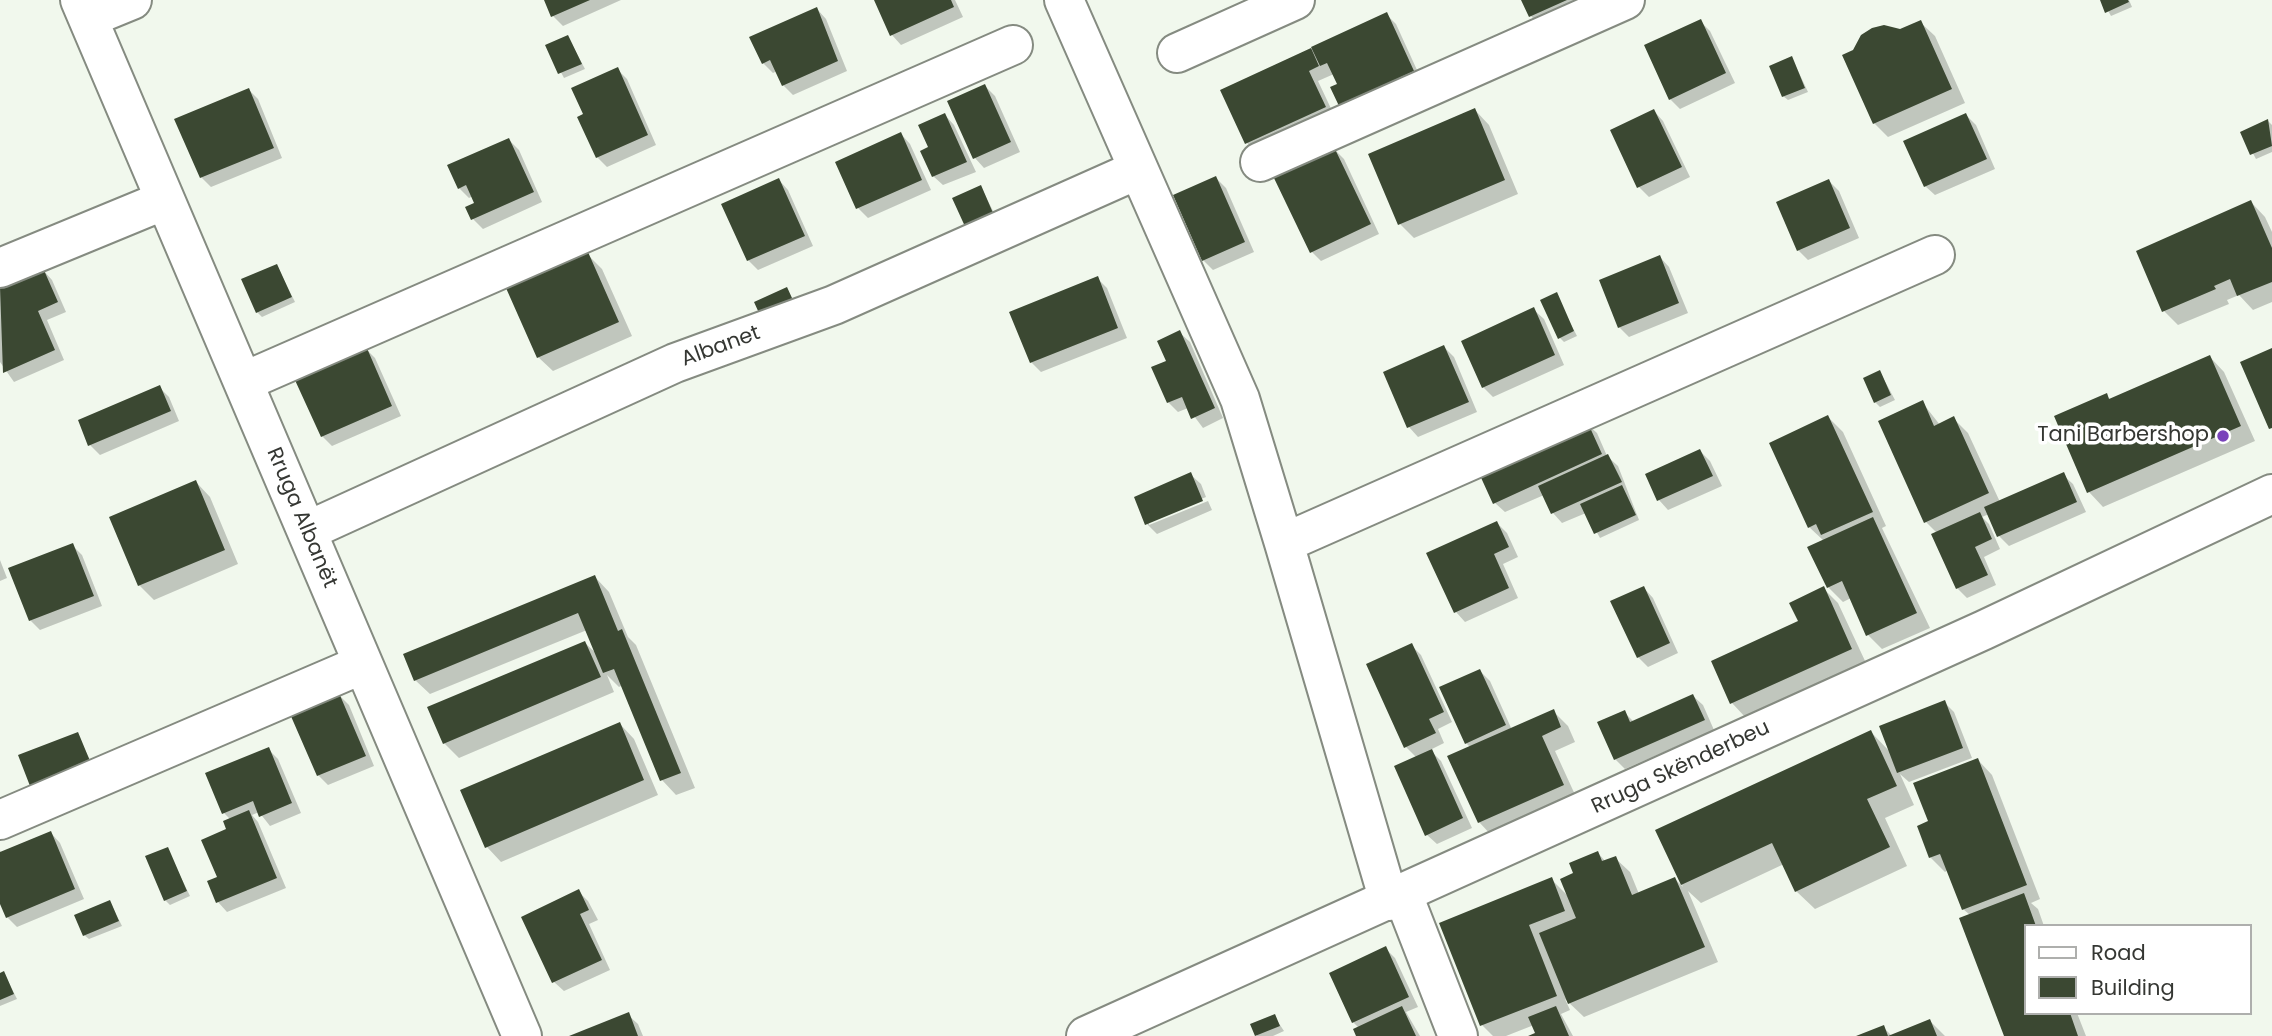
<!DOCTYPE html>
<meta charset="utf-8">
<style>
body{margin:0}
#map{position:relative;width:2272px;height:1036px;overflow:hidden;background:#f1f8ed;font-family:Poppins,sans-serif}
canvas{display:block}
.legend{position:absolute;left:2024px;top:924px;width:228px;height:91px;box-sizing:border-box;background:#fff;border:2px solid #aeafad;margin:0;padding:9px 12px;list-style:none;font-size:21px;color:#353733}
.legend li{display:flex;align-items:center;gap:14px;height:35px}
.legend b{width:35px;border:2px solid #aeafad}
</style>
<div id="map">
<canvas width="2272" height="1036"></canvas>
<ul class="legend">
<li><b style="height:9px;background:#fff"></b>Road</li>
<li><b style="height:19px;background:#3b4832"></b>Building</li>
</ul>
</div>
<script>
const ctx = document.querySelector('canvas').getContext('2d');
ctx.lineJoin = 'round';
function fill(path, color) {
  ctx.fillStyle = color;
  ctx.fill(path, 'evenodd');
}
function stroke(path, color, width, dash) {
  ctx.strokeStyle = color;
  ctx.lineWidth = width;
  ctx.lineCap = dash ? 'butt' : 'round';
  ctx.setLineDash(dash || []);
  ctx.stroke(path);
}
function label(font, color, halo, rows, align = 'center') {
  ctx.font = font + ' Poppins,sans-serif';
  ctx.lineWidth = 7;
  ctx.setLineDash([]);
  ctx.textBaseline = 'middle';
  ctx.strokeStyle = halo;
  ctx.fillStyle = color;
  for (const [text, x, y, turn = 0] of rows) {
    ctx.save();
    ctx.translate(x, y);
    ctx.rotate((+turn || 0) * Math.PI / 180);
    ctx.textAlign = isNaN(turn) ? turn : align;
    if (halo) ctx.strokeText(text, 0, 0);
    ctx.fillText(text, 0, 0);
    ctx.restore();
  }
}
fill(new Path2D(`
 M 546,0 L 621,0 L 563,26 L 553,16 Z
 M 876,0 L 955,0 L 963,17 L 901,45 L 892,35 Z
 M 1523,0 L 1591,0 L 1540,26 L 1531,16 Z
 M 2102,0 L 2129,0 L 2132,7 L 2111,16 Z
 M 817,9 L 826,19 L 847,71 L 793,95 L 783,85 L 777,71 L 773,73 L 763,63 Z
 M 1386,14 L 1396,24 L 1422,81 L 1340,105 L 1339,85 L 1334,74 L 1318,81 L 1335,117 L 1257,153 L 1247,143 L 1222,91 Z
 M 1700,21 L 1710,31 L 1735,83 L 1680,109 L 1670,99 Z
 M 1920,22 L 1935,36 L 1965,103 L 1888,137 L 1874,123 L 1900,31 Z
 M 568,37 L 585,69 L 564,78 L 547,46 Z
 M 1792,58 L 1808,92 L 1788,100 L 1783,96 Z
 M 617,69 L 627,79 L 656,145 L 607,167 L 597,157 L 586,115 Z
 M 985,86 L 995,96 L 1020,152 L 984,168 L 975,158 Z
 M 249,90 L 258,99 L 282,158 L 211,187 L 201,177 Z
 M 1475,110 L 1489,125 L 1518,194 L 1414,238 L 1400,224 Z
 M 1654,111 L 1663,121 L 1690,177 L 1649,197 L 1639,187 Z
 M 945,115 L 954,125 L 976,172 L 943,185 L 933,176 L 930,148 Z
 M 1966,115 L 1976,125 L 1995,169 L 1935,195 L 1925,186 Z
 M 2268,121 L 2272,125 L 2272,152 L 2256,159 L 2242,133 Z
 M 901,134 L 910,144 L 931,190 L 868,218 L 858,208 Z
 M 509,140 L 519,150 L 542,202 L 483,229 L 473,219 L 476,204 L 473,196 L 469,198 L 459,188 Z
 M 1334,149 L 1344,159 L 1379,234 L 1321,261 L 1312,252 Z
 M 1216,178 L 1226,188 L 1254,252 L 1213,270 L 1203,260 Z
 M 779,180 L 788,190 L 813,246 L 758,270 L 748,260 Z
 M 1829,181 L 1839,191 L 1859,238 L 1808,260 L 1798,250 Z
 M 981,187 L 1000,225 L 974,236 Z
 M 2251,202 L 2265,217 L 2272,232 L 2272,302 L 2253,310 L 2239,295 L 2227,300 L 2229,304 L 2178,325 L 2164,311 Z
 M 587,254 L 602,269 L 632,336 L 553,371 L 538,357 Z
 M 1660,257 L 1669,267 L 1688,313 L 1629,337 L 1619,327 Z
 M 277,266 L 295,302 L 262,317 L 257,312 Z
 M 43,270 L 52,280 L 66,312 L 47,320 L 64,360 L 14,382 L 0,362 L 0,288 Z
 M 1097,278 L 1107,288 L 1127,338 L 1041,372 L 1031,362 Z
 M 1556,295 L 1577,336 L 1564,342 L 1560,338 Z
 M 1534,310 L 1544,319 L 1564,365 L 1493,397 L 1483,387 Z
 M 1180,333 L 1190,342 L 1223,418 L 1203,428 L 1188,408 L 1178,412 L 1168,402 L 1168,362 Z
 M 1444,347 L 1454,357 L 1477,412 L 1418,437 L 1409,427 Z
 M 365,348 L 375,358 L 401,416 L 332,446 L 322,436 Z
 M 2210,357 L 2224,372 L 2255,441 L 2103,507 L 2089,492 L 2106,395 L 2111,400 Z
 M 1880,372 L 1895,400 L 1880,407 L 1875,402 Z
 M 159,387 L 169,397 L 179,421 L 100,455 L 90,445 Z
 M 1922,402 L 1940,425 L 1954,419 L 1968,433 L 2000,502 L 2063,475 L 2073,484 L 2086,512 L 2009,546 L 1999,536 L 1989,514 L 1982,517 L 1989,524 L 2000,549 L 1984,557 L 1996,585 L 1967,598 L 1957,588 L 1937,533 L 1926,522 Z
 M 1828,417 L 1843,432 L 1886,526 L 1882,528 L 1930,628 L 1882,649 L 1868,635 L 1851,598 L 1843,602 L 1828,587 L 1824,541 L 1809,527 Z
 M 1587,424 L 1597,433 L 1607,456 L 1618,466 L 1639,520 L 1600,538 L 1586,513 L 1562,523 L 1553,513 L 1544,495 L 1505,512 L 1495,503 Z
 M 1700,451 L 1710,461 L 1722,486 L 1668,510 L 1659,500 Z
 M 1191,475 L 1201,484 L 1206,497 L 1149,521 L 1149,525 L 1208,501 L 1212,510 L 1157,534 L 1147,524 L 1136,498 Z
 M 196,482 L 210,497 L 238,564 L 154,600 L 139,585 Z
 M 1497,523 L 1507,533 L 1518,557 L 1503,564 L 1518,598 L 1465,622 L 1456,612 Z
 M 72,545 L 82,555 L 102,606 L 40,630 L 30,620 Z
 M 0,560 L 7,578 L 0,581 Z
 M 595,577 L 609,592 L 628,637 L 636,645 L 695,788 L 676,795 L 662,780 L 623,685 L 619,687 L 607,675 L 614,692 L 459,758 L 444,743 L 585,643 L 598,655 L 587,630 L 430,694 L 415,680 Z
 M 1644,588 L 1653,598 L 1678,653 L 1648,667 L 1638,657 Z
 M 1824,589 L 1838,603 L 1866,663 L 1746,718 L 1732,703 L 1800,622 Z
 M 1411,645 L 1421,655 L 1452,722 L 1438,729 L 1444,743 L 1430,750 L 1441,761 L 1472,828 L 1437,844 L 1427,835 L 1417,758 L 1406,747 Z
 M 1480,671 L 1490,681 L 1512,730 L 1553,711 L 1568,726 L 1575,742 L 1555,751 L 1577,799 L 1493,837 L 1479,822 L 1471,748 L 1466,743 Z
 M 339,695 L 349,705 L 374,766 L 328,785 L 318,775 L 292,714 Z
 M 1693,696 L 1703,705 L 1714,730 L 1625,769 L 1615,759 L 1624,712 L 1634,722 Z
 M 1944,702 L 1954,712 L 1972,758 L 1909,782 L 1900,774 L 1914,805 L 1885,818 L 1907,866 L 1815,909 L 1796,891 L 1784,864 L 1701,903 L 1688,891 L 1718,962 L 1584,1017 L 1565,999 L 1570,1010 L 1561,1014 L 1573,1036 L 1533,1036 L 1538,1034 L 1534,1025 L 1506,1036 L 1493,1036 L 1482,1025 L 1441,924 L 1551,879 L 1570,898 L 1575,874 L 1598,853 L 1606,862 L 1615,858 L 1630,872 L 1639,894 L 1675,879 L 1683,887 L 1658,831 L 1871,732 L 1891,753 Z
 M 620,724 L 634,739 L 658,795 L 501,862 L 487,847 Z
 M 77,734 L 93,766 L 36,789 L 31,785 Z
 M 268,749 L 278,759 L 301,813 L 270,826 L 259,812 L 252,815 L 258,822 L 286,888 L 227,912 L 218,902 L 219,878 L 230,819 L 224,813 Z
 M 1978,760 L 1992,775 L 2040,899 L 2031,903 L 2038,909 L 2044,926 L 2025,926 L 2025,1013 L 2077,1013 L 2086,1036 L 2006,1036 L 1970,915 L 1963,909 L 1948,870 L 1945,872 L 1930,857 L 1930,822 Z
 M 51,833 L 60,843 L 84,899 L 17,927 L 7,917 L 0,899 L 0,850 L 1,853 Z
 M 167,849 L 190,896 L 170,905 L 165,900 Z
 M 578,891 L 588,901 L 598,920 L 589,924 L 610,970 L 564,991 L 554,982 Z
 M 110,902 L 122,926 L 89,939 L 84,935 Z
 M 1386,949 L 1395,958 L 1418,1007 L 1406,1012 L 1420,1036 L 1358,1036 L 1359,1028 L 1353,1022 Z
 M 4,973 L 17,999 L 0,1006 L 0,975 Z
 M 628,1015 L 638,1024 L 643,1036 L 573,1036 Z
 M 1274,1016 L 1284,1031 L 1273,1036 L 1257,1036 L 1253,1025 Z
 M 1930,1021 L 1945,1036 L 1860,1036 L 1883,1027 L 1892,1036 Z`), '#0003');
fill(new Path2D(`
 M 544,0 L 590,0 L 551,17 Z
 M 874,0 L 951,0 L 954,7 L 890,36 Z
 M 1521,0 L 1567,0 L 1529,17 Z
 M 2100,0 L 2128,0 L 2129,2 L 2105,13 Z
 M 817,7 L 838,61 L 782,86 L 770,60 L 762,64 L 749,37 Z
 M 1387,12 L 1414,71 L 1339,106 L 1330,87 L 1337,84 L 1327,63 L 1320,66 L 1311,47 Z
 M 1701,19 L 1726,73 L 1669,100 L 1644,45 Z
 M 1921,20 L 1952,89 L 1873,124 L 1842,55 L 1853,50 L 1861,35 L 1872,28 L 1884,25 L 1900,29 Z
 M 568,35 L 582,64 L 558,74 L 545,45 Z
 M 1311,48 L 1319,66 L 1309,71 L 1326,107 L 1245,144 L 1220,90 Z
 M 1792,56 L 1805,88 L 1782,97 L 1769,66 Z
 M 618,67 L 648,135 L 596,158 L 577,117 L 583,114 L 571,88 Z
 M 985,84 L 1011,142 L 973,159 L 947,101 Z
 M 249,88 L 274,148 L 200,178 L 174,119 Z
 M 1475,108 L 1505,180 L 1398,225 L 1368,154 Z
 M 1654,109 L 1682,167 L 1637,188 L 1610,130 Z
 M 945,113 L 967,162 L 932,177 L 920,151 L 928,147 L 918,125 Z
 M 1966,113 L 1987,159 L 1924,187 L 1903,141 Z
 M 2268,119 L 2272,146 L 2250,155 L 2240,132 Z
 M 901,132 L 922,180 L 856,209 L 835,162 Z
 M 509,138 L 534,192 L 471,220 L 465,207 L 474,203 L 466,185 L 458,189 L 447,165 Z
 M 1334,147 L 1371,224 L 1310,253 L 1273,176 Z
 M 1216,176 L 1245,242 L 1202,261 L 1173,195 Z
 M 779,178 L 805,236 L 747,261 L 721,204 Z
 M 1829,179 L 1850,228 L 1797,251 L 1776,202 Z
 M 981,185 L 996,220 L 968,233 L 952,198 Z
 M 2251,200 L 2272,248 L 2272,282 L 2237,296 L 2230,279 L 2214,286 L 2216,289 L 2162,312 L 2136,251 Z
 M 588,252 L 619,322 L 537,358 L 506,288 Z
 M 1660,255 L 1679,303 L 1618,328 L 1599,280 Z
 M 277,264 L 292,297 L 256,313 L 241,279 Z
 M 43,268 L 58,302 L 38,311 L 55,350 L 3,373 L 0,287 Z
 M 1098,276 L 1118,328 L 1030,363 L 1009,312 Z
 M 787,287 L 797,309 L 764,324 L 754,302 Z
 M 1557,292 L 1574,331 L 1558,339 L 1540,300 Z
 M 1534,307 L 1555,355 L 1482,388 L 1461,341 Z
 M 1180,330 L 1215,408 L 1191,419 L 1182,397 L 1167,403 L 1151,367 L 1166,361 L 1157,341 Z
 M 1444,345 L 1469,402 L 1407,428 L 1383,372 Z
 M 366,346 L 392,406 L 321,437 L 294,378 Z
 M 2272,348 L 2272,428 L 2269,429 L 2240,362 Z
 M 2210,355 L 2241,426 L 2087,493 L 2054,416 L 2107,393 L 2109,399 Z
 M 1880,370 L 1891,395 L 1874,403 L 1863,378 Z
 M 160,385 L 171,411 L 88,446 L 78,420 Z
 M 1923,400 L 1934,426 L 1954,416 L 1989,493 L 1924,523 L 1878,421 Z
 M 1828,415 L 1873,512 L 1821,535 L 1816,524 L 1808,528 L 1769,443 Z
 M 1587,421 L 1602,454 L 1493,504 L 1478,471 Z
 M 1700,449 L 1713,476 L 1657,501 L 1645,474 Z
 M 1608,454 L 1622,482 L 1551,514 L 1538,486 Z
 M 1191,472 L 1203,501 L 1145,525 L 1134,497 Z
 M 2064,472 L 2077,502 L 1997,537 L 1984,507 Z
 M 196,480 L 225,550 L 138,586 L 109,517 Z
 M 1622,485 L 1636,515 L 1594,534 L 1580,504 Z
 M 1980,512 L 1992,539 L 1975,547 L 1988,575 L 1956,589 L 1931,534 Z
 M 1873,517 L 1917,613 L 1866,636 L 1842,581 L 1827,588 L 1807,547 Z
 M 1497,521 L 1509,547 L 1494,554 L 1509,588 L 1454,613 L 1426,553 Z
 M 73,543 L 94,596 L 29,621 L 8,568 Z
 M 595,575 L 618,631 L 622,629 L 681,773 L 660,781 L 614,669 L 603,673 L 578,613 L 414,681 L 403,654 Z
 M 1644,586 L 1670,643 L 1637,658 L 1610,601 Z
 M 1824,586 L 1852,649 L 1730,704 L 1711,661 L 1798,621 L 1789,603 Z
 M 585,641 L 601,677 L 443,744 L 427,707 Z
 M 1412,643 L 1444,712 L 1429,719 L 1436,733 L 1404,748 L 1366,664 Z
 M 1480,669 L 1506,725 L 1465,744 L 1439,687 Z
 M 339,693 L 366,756 L 317,776 L 290,714 Z
 M 1693,694 L 1705,720 L 1614,760 L 1597,722 L 1625,710 L 1630,722 Z
 M 1945,700 L 1963,748 L 1897,773 L 1879,726 Z
 M 1554,709 L 1561,727 L 1542,736 L 1564,785 L 1478,823 L 1447,756 Z
 M 620,722 L 644,780 L 485,848 L 460,790 Z
 M 1871,730 L 1897,786 L 1867,799 L 1890,847 L 1795,892 L 1772,843 L 1681,885 L 1655,830 Z
 M 78,732 L 90,761 L 30,786 L 18,755 Z
 M 269,747 L 292,803 L 259,817 L 253,801 L 222,814 L 205,773 Z
 M 1432,749 L 1463,818 L 1425,836 L 1394,766 Z
 M 1978,758 L 2027,885 L 1962,910 L 1940,854 L 1929,858 L 1917,826 L 1928,821 L 1913,783 Z
 M 249,810 L 277,878 L 216,903 L 207,881 L 217,877 L 201,840 L 226,829 L 223,821 Z
 M 51,831 L 75,889 L 6,918 L 0,904 L 0,852 Z
 M 168,847 L 187,891 L 164,901 L 145,856 Z
 M 1598,851 L 1602,861 L 1616,856 L 1632,895 L 1675,877 L 1705,947 L 1568,1004 L 1539,933 L 1576,918 L 1560,879 L 1573,873 L 1569,863 Z
 M 1552,877 L 1565,911 L 1529,925 L 1557,996 L 1480,1026 L 1439,923 Z
 M 579,889 L 589,910 L 580,914 L 602,960 L 552,983 L 521,917 Z
 M 2024,893 L 2036,926 L 2025,926 L 2025,1013 L 2070,1013 L 2078,1036 L 2004,1036 L 1959,918 Z
 M 110,900 L 119,921 L 83,936 L 74,915 Z
 M 1386,946 L 1409,997 L 1352,1023 L 1329,973 Z
 M 4,971 L 14,994 L 0,1000 L 0,973 Z
 M 1402,1006 L 1416,1036 L 1356,1036 L 1353,1029 Z
 M 1556,1006 L 1569,1036 L 1528,1036 L 1535,1033 L 1528,1017 Z
 M 629,1012 L 638,1036 L 569,1036 Z
 M 1275,1014 L 1280,1026 L 1255,1036 L 1250,1024 Z
 M 1930,1019 L 1937,1036 L 1856,1036 L 1884,1025 L 1888,1036 Z`), '#3b4832');
const minor = new Path2D(`
 M 80,0 L 522,1036
 M 1064,0 L 1240,399 L 1284,543
 M 88,18 L 132,0
 M 1177,53 L 1295,0
 M 1260,162 L 1625,0
 M 0,268 L 165,200
 M 243,382 L 1013,45
 M 307,531 L 675,363 L 834,305 L 1137,170
 M 0,820 L 363,664
 M 1403,895 L 1458,1036
 M 1389,901 L 1284,543 L 1935,255`);
const major = new Path2D(`
 M 1086,1036 L 1984,630 L 2272,494`);
stroke(minor, '#858b81', 42);
stroke(major, '#858b81', 42);
stroke(minor, '#fff', 38);
stroke(major, '#fff', 38);
for (const [x, y, r, color] of [
 [2223,436,7,"#7943ba"]
]) {
  const dot = new Path2D();
  dot.arc(x, y, r, 0, 2 * Math.PI);
  ctx.fillStyle = color;
  ctx.fill(dot);
  stroke(dot, '#fff', 2.5);
}
label('21px', '#353733', '#fff', [
 ["Albanet",721,347,-20],
 ["Rruga Albanët",301,518,67],
 ["Rruga Skënderbeu",1681,768,-25]
]);
label('21px', '#353733', '#fff', [
 ["Tani Barbershop",2209,436]
], 'right');
</script>
